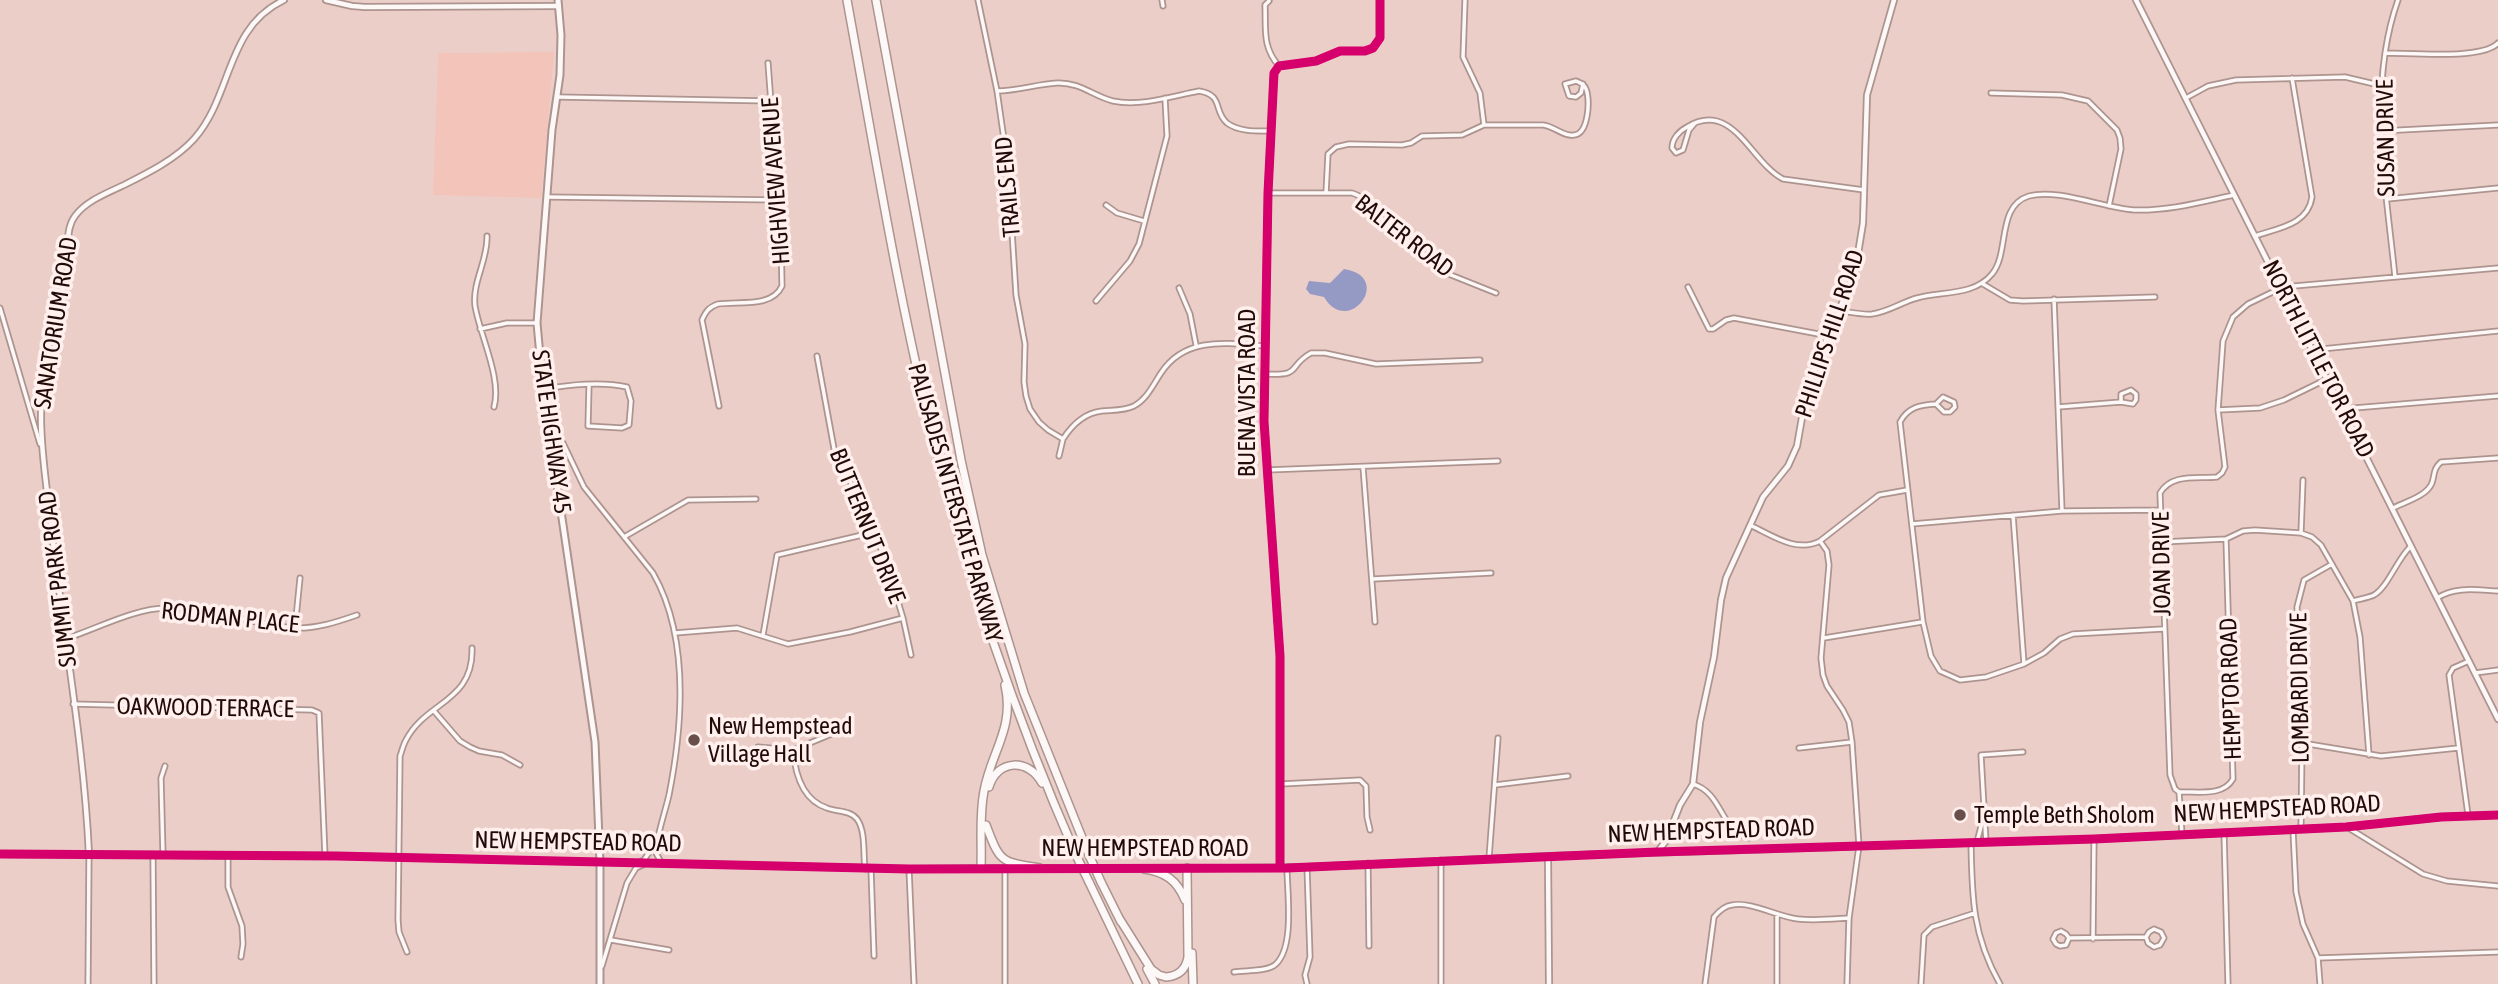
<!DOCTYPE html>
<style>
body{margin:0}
canvas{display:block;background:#eccec8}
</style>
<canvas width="2498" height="984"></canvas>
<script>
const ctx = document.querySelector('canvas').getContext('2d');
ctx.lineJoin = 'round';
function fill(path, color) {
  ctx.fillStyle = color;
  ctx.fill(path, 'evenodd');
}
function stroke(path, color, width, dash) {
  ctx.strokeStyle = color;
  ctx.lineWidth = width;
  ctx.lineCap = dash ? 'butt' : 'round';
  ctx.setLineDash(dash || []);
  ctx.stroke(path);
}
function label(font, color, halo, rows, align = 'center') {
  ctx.font = font + ' "Asap Condensed",sans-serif';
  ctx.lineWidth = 7;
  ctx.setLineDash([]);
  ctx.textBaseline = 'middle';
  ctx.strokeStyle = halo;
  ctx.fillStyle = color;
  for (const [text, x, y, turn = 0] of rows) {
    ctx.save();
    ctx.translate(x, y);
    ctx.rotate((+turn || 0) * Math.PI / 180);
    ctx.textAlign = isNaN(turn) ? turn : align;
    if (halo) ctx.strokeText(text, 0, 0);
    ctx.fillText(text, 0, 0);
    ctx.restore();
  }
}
fill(new Path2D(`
 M 554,52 L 541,198 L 433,195 L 438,53 Z`), '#f3c4ba');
fill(new Path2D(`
 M 1344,269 C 1395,277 1348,338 1324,297 L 1310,294 L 1306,289 L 1309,281 L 1330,283 Z`), '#959ac5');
const minor = new Path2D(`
 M 978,0 L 997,91 L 1008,167 L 1016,295 L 1025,344 L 1024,382 L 1026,396 L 1030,409 L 1039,422 L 1048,430 L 1063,439 C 1072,425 1084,413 1102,411 C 1112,410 1124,411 1134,406 C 1147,399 1153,385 1161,373 C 1185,336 1227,343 1265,346
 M 1162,0 L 1163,6
 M 1465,0 L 1463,57 L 1480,93 L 1484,125
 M 1269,1 L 1265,5 C 1266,29 1262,47 1279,66
 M 2386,53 C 2410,53 2482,60 2498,43
 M 997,91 C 1018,91 1037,84 1057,83 C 1080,82 1093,96 1113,101 C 1140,107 1173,96 1199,91 C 1224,95 1213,111 1227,123 C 1239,132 1257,131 1271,131
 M 1991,93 L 2062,95 L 2088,101 L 2117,130 L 2120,138 L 2121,149 L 2109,206
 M 558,97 L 771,101
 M 2186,98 L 2208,86 L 2236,80 L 2345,77 L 2383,86
 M 1695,123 L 1689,130 L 1683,150 L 1676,153 L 1672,148 C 1672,139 1679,131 1687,127 C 1733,99 1751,163 1783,179 L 1864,190
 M 2381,131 L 2498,125
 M 1268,193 L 1352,193 C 1364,197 1368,202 1374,212 L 1446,273 L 1496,293
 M 1326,193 L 1328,154 L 1336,147 L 1349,144 L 1402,145 L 1411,143 L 1422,136 L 1462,135 L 1484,125 L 1543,125 C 1554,126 1564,137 1574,135 C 1589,134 1591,96 1585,87 C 1583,83 1580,83 1576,81 L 1565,84 L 1569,96 L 1576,97 L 1581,93 L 1583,84
 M 547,197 L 778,200
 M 2387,199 L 2498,188
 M 1106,205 L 1117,213 L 1144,221
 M 487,236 C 488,260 472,282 475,306 C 480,336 502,378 494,407
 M 2255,236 C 2278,228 2308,225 2312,197 L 2292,78
 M 2395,277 C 2386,187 2367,87 2398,0
 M 1983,284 L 2010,300 L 2023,301 L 2155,297
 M 1688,287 L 1709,329 L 1713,329 L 1726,320 L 1734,318 L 1829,336
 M 1179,288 L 1190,314 L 1196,345
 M 2054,299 L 2062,511
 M 1096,301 L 1130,261 L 1139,244 L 1167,136 L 1165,98
 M 0,308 L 40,444
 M 1840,311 C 1850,312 1862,315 1872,314 C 1888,312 1902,302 1917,298 C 1942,291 1974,296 1992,274 C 2010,253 1996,206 2029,196 C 2057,188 2104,208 2134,210 C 2169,211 2201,202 2234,195
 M 480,329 L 507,323 L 537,323
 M 2312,350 L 2498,331
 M 817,356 L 835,454 L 864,507 L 885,559 L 903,618 L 911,655
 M 1265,374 C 1304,376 1286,367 1311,353 L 1325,353 L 1376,364 L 1480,360
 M 543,389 C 569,385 601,381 627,387 L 631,401 L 629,425 L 622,428 L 588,426 L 589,386
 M 1936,404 L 1943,397 L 1954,402 L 1955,407 L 1950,412 L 1944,412 L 1936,404 C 1920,405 1908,407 1900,422 L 1923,622 L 1931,656 L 1940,671 L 1960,680 L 1986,677 L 2024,664 L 2044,653 L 2060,639 L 2073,634 L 2163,629
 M 719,406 L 702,320 C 706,311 709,307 718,304 C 739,301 772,308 782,286 L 781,237 L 768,63
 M 2058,407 L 2121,402 L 2133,404 L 2136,400 L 2136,394 L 2131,390 L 2121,394 L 2121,402
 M 2342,409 L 2498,396
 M 2218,410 L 2260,408 L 2284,400 L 2327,379
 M 550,440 L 560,440 L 563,443 L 584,487 L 653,573 C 690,638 683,724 669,795 C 665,812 659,829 656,847 L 656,853 L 662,864
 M 1059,456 L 1063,439
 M 1363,467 L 1375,622
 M 1267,470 L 1498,461
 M 2393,508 C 2405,502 2427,496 2432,483 C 2435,474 2433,469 2441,462 L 2498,458
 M 2013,515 L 2024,664
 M 1912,524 L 2062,511 L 2160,510
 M 1752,526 C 1773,536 1797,553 1820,541 L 1879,495 L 1907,490
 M 2301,533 L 2303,480
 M 624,537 L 688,500 L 756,499
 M 1820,541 L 1827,551 L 1829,565 L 1821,658 L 1823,675 L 1827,686 L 1843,710 L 1849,722 L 1852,742 L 1859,846 L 1849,918 L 1847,984
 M 2161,542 L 2226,539 L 2243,531 L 2255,530 L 2301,533 L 2312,537 L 2321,545 L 2353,601 L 2360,637 L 2369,755
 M 1373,579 L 1491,573
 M 2437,598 C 2456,586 2477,590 2498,591
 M 2353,601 C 2359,599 2368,598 2374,595 C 2388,587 2397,559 2411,546
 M 295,628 L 300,578
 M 675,633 L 737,628 L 788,644 L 850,632 L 903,618
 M 763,635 L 777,555 L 875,532
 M 1824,638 L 1922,622
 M 65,639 C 96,629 135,608 167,608 C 210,608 252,624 294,628 C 316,629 337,622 357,615
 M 2475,673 L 2498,670
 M 73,704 L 312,710 L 319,713 L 325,856
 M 434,711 L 460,741 L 470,747 L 479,751 L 502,755 L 520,765
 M 2302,743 L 2381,756 L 2458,748
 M 758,747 L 793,750 L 834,733
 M 1799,748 L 1852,742
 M 793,750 C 795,773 802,800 827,808 C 837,812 850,810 857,819 C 866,831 863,855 865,869
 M 1281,784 L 1360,780 L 1366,786 L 1367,817 L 1370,830
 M 1693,784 C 1723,793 1720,831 1749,838
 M 1495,785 L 1568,776
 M 2179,792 C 2197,791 2223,797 2233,779 L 2226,539
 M 2468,815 L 2449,675 L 2453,668 L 2469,661
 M 2347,827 L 2423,874 L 2447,881 L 2498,886
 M 2301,829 L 2302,743 L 2297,607 L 2304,580 L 2332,564
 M 2293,830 L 2296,892 L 2303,924 L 2318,958 L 2320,984
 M 2224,832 L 2228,984
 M 2182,834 L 2179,792 L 2175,789 L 2170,775 L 2160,493 C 2172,473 2197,479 2217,477 L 2222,473 L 2225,467 L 2218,410 L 2223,341 L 2233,317 L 2248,304 L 2283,287 L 2498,268
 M 1971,842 C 1972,896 1972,935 2000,984
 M 1977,842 L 1984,815
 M 1986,842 L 1981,755 L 2023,752
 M 163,854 L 161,778 L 165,766
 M 153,856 L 154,984
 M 228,857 L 228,887 L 242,926 L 243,944 L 241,957
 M 1489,858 L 1498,738
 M 639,862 L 644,860 L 654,845
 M 1368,863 L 1369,946
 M 1005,868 L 1005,984
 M 871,869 L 874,956
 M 909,869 L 914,984
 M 2069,938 L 2066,945 L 2060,946 L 2056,944 L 2053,939 L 2056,933 L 2061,931 L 2066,934 L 2069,938 L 2146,937 L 2149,932 L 2154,929 L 2161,932 L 2164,938 L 2160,945 L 2154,947 L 2148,943 L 2146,937
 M 2093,939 L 2094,839
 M 611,940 L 669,950
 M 407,952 L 399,932 L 398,920 L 400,756 C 402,751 403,745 406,740 C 425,702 474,702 472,648
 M 2318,958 L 2498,952
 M 602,966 L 627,883 L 636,868 L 645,864
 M 1234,972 C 1245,970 1268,972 1276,964 C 1295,946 1287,892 1287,868
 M 88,984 L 89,855
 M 1307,984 L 1305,975 L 1310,957 L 1307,867
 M 1441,984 L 1441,860
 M 1705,984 L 1714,917 C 1719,911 1724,906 1732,905 C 1751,901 1778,917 1798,919 C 1815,921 1833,919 1849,918
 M 1777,984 L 1777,916
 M 1921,984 L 1924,935 L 1932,927 L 1975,913`);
const tertiary = new Path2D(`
 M 326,0 L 352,6 L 365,7 L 559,6
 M 2136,0 L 2498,719
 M 1658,851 L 1666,841 L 1680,805 L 1693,784 L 1700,722 L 1714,657 L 1721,600 L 1726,578 L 1763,497 L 1788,466 L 1797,446 L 1807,389 L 1816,365 L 1855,272 L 1863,223 L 1867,95 L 1894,0
 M 0,854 L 337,856 L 909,869 L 1022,868
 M 89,855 C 84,744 63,634 51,524 C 47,489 41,453 41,418 C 41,389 47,352 53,324 C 57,306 63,290 67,273 C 71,253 63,233 75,216 C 86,201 107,193 124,185 C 148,173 176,159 194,139 C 233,95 225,28 284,0
 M 1548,856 L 1549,984
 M 1037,868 L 1144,869
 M 1280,868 L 1280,656 L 1264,421 L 1268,193 L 1274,73 L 1279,66 L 1316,61 L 1340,51 L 1365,51 L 1373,48 L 1380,38 L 1380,0
 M 1153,869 L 1307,867 L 1548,856 L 2094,839 L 2346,827 L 2441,817 L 2498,815`);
const secondary = new Path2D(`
 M 558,0 L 561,35 L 560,75 L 552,130 L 537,323 L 543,389 L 595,742 L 600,863 L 600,984`);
const motorway = new Path2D(`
 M 847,0 C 873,142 896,285 930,425 C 966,572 1015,716 1076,855
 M 876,0 L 961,460 L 982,555 L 1024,693 L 1089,855
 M 989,787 C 997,759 1029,758 1042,783
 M 986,825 C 1000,862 1000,862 1040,868
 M 981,868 C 982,843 979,816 984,791 C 991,752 1015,728 1005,685
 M 1144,869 C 1165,872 1177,880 1185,900
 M 1089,882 L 1138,984
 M 1101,882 L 1121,922
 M 1119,918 L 1151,969 L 1159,975 L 1166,977 C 1179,976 1186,969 1188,957 L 1187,868
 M 1192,953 L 1193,984
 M 1147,969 L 1155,984`);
stroke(minor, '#ad948f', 7);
stroke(tertiary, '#ad948f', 8);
stroke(secondary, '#ad948f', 9);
stroke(motorway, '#ad948f', 10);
stroke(minor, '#fcf8f7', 3.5);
stroke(tertiary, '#fcf8f7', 4.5);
stroke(secondary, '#fcf8f7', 5);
stroke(motorway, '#fcf8f7', 7);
const motorwayBridge = new Path2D(`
 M 1076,855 L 1089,882
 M 1089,855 L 1101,882`);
stroke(motorwayBridge, '#ad948f', 10, []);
stroke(motorwayBridge, '#fcf8f7', 7);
stroke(new Path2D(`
 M 0,854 L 337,856 L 909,869 L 1287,868 L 1657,852 L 2094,839 L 2346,827 L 2441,817 L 2498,815
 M 1280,868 L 1280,656 L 1264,421 L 1268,193 L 1274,73 L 1279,66 L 1316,61 L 1340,51 L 1365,51 L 1373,48 L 1380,38 L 1380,0`), '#d6006c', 9);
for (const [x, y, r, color] of [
 [694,740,7,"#684f4b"],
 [1960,815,7,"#684f4b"]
]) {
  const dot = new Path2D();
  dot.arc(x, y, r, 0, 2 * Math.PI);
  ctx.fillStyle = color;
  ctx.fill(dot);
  stroke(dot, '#fff0ed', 2.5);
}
label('24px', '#210a07', '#fff0ed', [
 ["SUSAN DRIVE",2386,138,-91],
 ["HIGHVIEW AVENUE",776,181,-94],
 ["TRAILS END",1008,187,-95],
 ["BALTER ROAD",1404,236,38],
 ["SANATORIUM ROAD",56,323,-81],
 ["PHILLIPS HILL ROAD",1830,334,-72],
 ["NORTH LITTLE TOR ROAD",2318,359,63],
 ["BUENA VISTA ROAD",1247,393,-90],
 ["STATE HIGHWAY 45",551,432,82],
 ["PALISADES INTERSTATE PARKWAY",955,503,74],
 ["BUTTERNUT DRIVE",867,526,68],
 ["JOAN DRIVE",2162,564,-91],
 ["SUMMIT PARK ROAD",58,579,-97],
 ["RODMAN PLACE",230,618,6],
 ["LOMBARDI DRIVE",2300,688,-91],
 ["HEMPTOR ROAD",2231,689,-92],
 ["OAKWOOD TERRACE",205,708,1],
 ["NEW HEMPSTEAD ROAD",2277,809,-3],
 ["NEW HEMPSTEAD ROAD",1711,831,-2],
 ["NEW HEMPSTEAD ROAD",578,842,1],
 ["NEW HEMPSTEAD ROAD",1145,848]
]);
label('24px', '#210a07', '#fff0ed', [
 ["New Hempstead",708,726],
 ["Village Hall",708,754],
 ["Temple Beth Sholom",1974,815]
], 'left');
</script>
